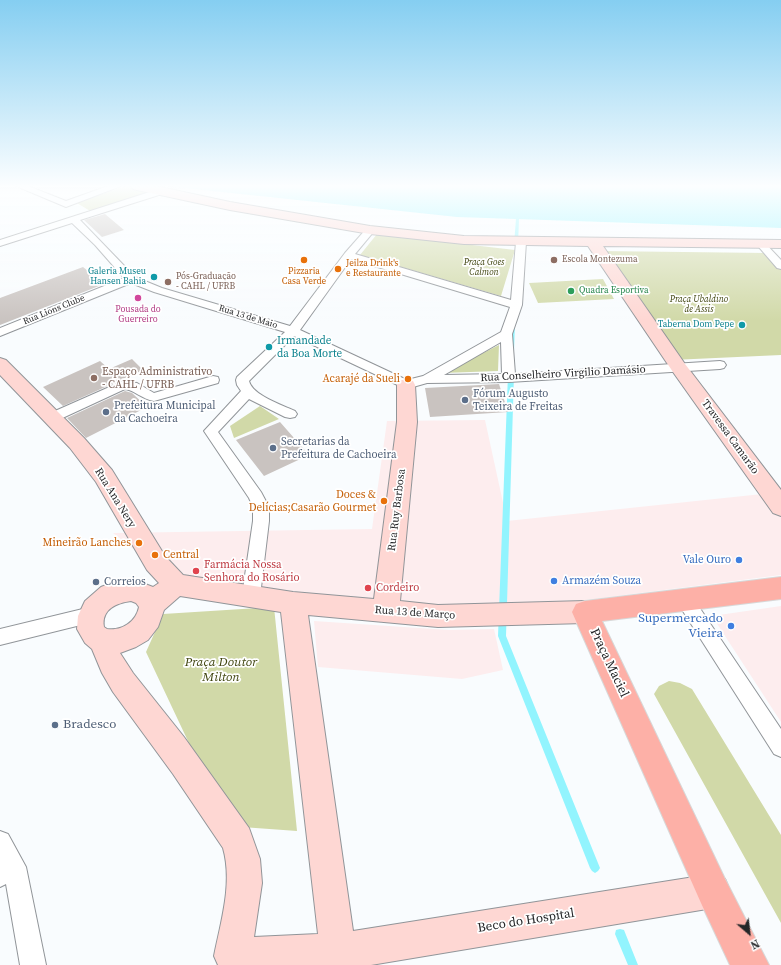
<!DOCTYPE html>
<meta charset="utf-8">
<style>
body{margin:0}
#map{position:relative;width:781px;height:965px;overflow:hidden;background:#f9fcfe;font-family:"Source Serif 4",serif}
canvas{display:block}
.north{position:absolute;left:729px;top:913px;width:40px;height:40px;-webkit-text-stroke:3px #fff;paint-order:stroke;rotate:152deg;font-size:11px;font-weight:700;line-height:16px;text-align:center;color:#252628}
.north::after{content:'';display:block;margin:auto;width:14px;height:18px;background:#252628;clip-path:polygon(50% 0,100% 100%,50% 72%,0 100%)}
</style>
<div id="map">
<canvas width="781" height="965"></canvas>
<div class="north">N</div>
</div>
<script>
const ctx = document.querySelector('canvas').getContext('2d');
ctx.lineJoin = 'round';
function fill(path, color) {
  ctx.fillStyle = color;
  ctx.fill(path, 'evenodd');
}
function stroke(path, color, width, dash) {
  ctx.strokeStyle = color;
  ctx.lineWidth = width;
  ctx.lineCap = dash ? 'butt' : 'round';
  ctx.setLineDash(dash || []);
  ctx.stroke(path);
}
function label(font, color, halo, rows, align = 'center') {
  ctx.font = font + ' "Source Serif 4",serif';
  ctx.lineWidth = 3.5;
  ctx.setLineDash([]);
  ctx.textBaseline = 'middle';
  ctx.strokeStyle = halo;
  ctx.fillStyle = color;
  for (const [text, x, y, turn = 0] of rows) {
    ctx.save();
    ctx.translate(x, y);
    ctx.rotate((+turn || 0) * Math.PI / 180);
    ctx.textAlign = isNaN(turn) ? turn : align;
    if (halo) ctx.strokeText(text, 0, 0);
    ctx.fillText(text, 0, 0);
    ctx.restore();
  }
}
fill(new Path2D(`
 M 485,420 L 507,521 L 781,492 L 781,575 L 570,602 L 435,606 L 172,579 L 113,533 L 372,529 L 387,421 Z
 M 781,606 L 781,722 L 712,616 Z
 M 314,621 L 449,630 L 494,629 L 503,670 L 462,679 L 318,667 Z`), '#fdedee');
fill(new Path2D(`
 M 125,186 L 146,186 L 164,191 L 95,214 L 77,203 Z
 M 377,234 L 515,250 L 501,296 L 360,255 Z
 M 598,251 L 768,253 L 781,268 L 781,355 L 672,360 Z
 M 603,279 L 614,299 L 538,303 L 529,283 Z
 M 499,345 L 498,371 L 443,373 Z
 M 260,406 L 279,419 L 234,438 L 230,426 Z
 M 274,607 L 297,831 L 228,826 L 146,652 L 163,614 Z
 M 669,681 L 680,683 L 692,689 L 781,835 L 781,923 L 654,694 L 659,686 Z`), '#d1d9a8');
fill(new Path2D(`
 M 166,186 L 781,186 L 781,228 L 457,217 Z`), '#92f4fe');
fill(new Path2D(`
 M 516,218 L 519,219 L 518,245 L 516,246 L 514,245 Z
 M 511,323 L 513,323 L 515,324 L 514,351 L 512,352 L 510,351 Z
 M 511,372 L 514,374 L 506,636 L 600,868 L 598,871 L 595,873 L 592,871 L 590,868 L 498,636 L 508,374 Z
 M 620,929 L 624,930 L 638,965 L 628,965 L 615,934 L 616,930 Z`), '#92f4fe');
fill(new Path2D(`
 M 105,214 L 124,230 L 102,237 L 84,220 Z
 M 83,267 L 104,284 L 0,325 L 0,298 Z
 M 132,359 L 143,370 L 63,406 L 43,387 L 100,361 L 109,369 Z
 M 499,384 L 508,412 L 430,417 L 425,388 Z
 M 125,391 L 132,393 L 147,407 L 86,438 L 67,418 Z
 M 280,422 L 309,455 L 264,476 L 236,440 Z`), '#c9c3c0');
const street = new Path2D(`
 M 16,186 L 28,186 L 66,201 L 108,186 L 121,186 L 66,207 Z
 M 159,189 L 162,190 L 163,192 L 162,194 L 80,220 L 135,277 L 162,288 L 290,326 L 345,253 L 367,228 L 370,227 L 375,230 L 355,254 L 511,300 L 516,242 L 521,239 L 526,242 L 522,305 L 512,334 L 515,374 L 720,361 L 724,362 L 726,365 L 724,368 L 720,369 L 509,382 L 427,383 L 406,389 L 294,336 L 249,381 C 252,395 282,405 295,411 L 297,414 L 295,417 L 290,418 L 285,417 L 249,399 L 218,432 L 261,492 L 269,507 L 269,521 L 260,596 L 257,601 L 251,603 L 245,601 L 242,596 L 253,521 L 253,507 L 249,498 L 204,431 L 241,391 L 237,385 L 236,380 L 237,377 L 285,332 L 154,292 L 131,283 L 0,336 L 0,328 L 124,278 L 95,245 L 72,223 L 0,246 L 0,240 ZM 351,259 L 510,307 L 501,332 L 423,376 L 407,380 L 300,330 ZM 501,342 L 502,374 L 444,375 Z
 M 761,241 L 764,242 L 781,260 L 781,269 L 777,268 L 758,246 L 756,244 Z
 M 213,376 L 218,377 L 219,380 L 218,383 L 154,401 C 142,399 134,390 125,389 L 56,421 L 51,423 L 46,421 L 44,418 L 46,415 L 123,381 L 137,383 L 154,393 Z
 M 685,592 L 691,595 L 781,729 L 781,757 L 774,754 L 679,605 L 676,600 L 679,595 Z
 M 91,607 L 97,609 L 100,615 L 97,621 L 0,645 L 0,629 Z
 M 0,831 L 8,834 L 26,867 L 46,965 L 20,965 L 6,884 L 0,887 Z`);
const secondary = new Path2D(`
 M 131,186 L 156,186 L 230,202 L 370,226 L 464,236 L 781,240 L 781,248 L 603,246 L 685,364 L 781,490 L 781,516 L 773,513 L 673,372 L 588,246 L 464,244 L 370,234 L 230,210 L 137,190 L 133,189 Z
 M 0,358 L 6,360 L 84,438 L 112,470 L 165,556 L 183,575 L 293,592 L 374,599 L 397,422 L 397,385 L 399,381 L 406,379 L 413,381 L 415,385 L 417,422 L 400,601 L 438,605 L 585,601 L 594,604 L 598,612 L 594,620 L 585,623 L 438,627 L 308,615 L 353,931 L 713,874 L 725,879 L 730,891 L 725,903 L 713,908 L 371,965 L 218,965 L 214,956 C 221,921 233,883 223,848 L 173,774 L 113,692 L 102,673 L 92,649 L 85,643 L 77,629 L 78,616 L 85,601 L 101,587 L 116,581 L 132,579 L 153,587 L 159,583 L 147,570 L 96,482 L 70,448 L 0,375 ZM 180,596 L 281,612 L 318,934 L 254,937 L 262,883 L 260,859 L 249,828 L 184,737 L 133,673 L 120,653 L 136,647 L 148,640 L 158,627 L 164,610 ZM 131,601 L 136,603 L 139,607 C 136,622 122,631 107,629 L 104,627 C 101,609 117,603 131,601 Z`);
const primary = new Path2D(`
 M 781,577 L 781,599 L 602,621 L 725,879 L 769,965 L 730,965 L 701,903 L 572,612 L 576,604 L 585,601 Z`);
stroke(street, '#919599', 2);
stroke(secondary, '#919599', 2);
stroke(primary, '#d8d8d8', 2);
fill(street, '#fff');
fill(secondary, '#fed7d3');
fill(primary, '#fdb0a7');
const sky = ctx.createLinearGradient(0, 0, 0, 321);
sky.addColorStop(0, '#85cef1');
sky.addColorStop(0.58, '#fcfeff');
sky.addColorStop(1, '#fcfeff00');
ctx.fillStyle = sky;
ctx.fillRect(0, 0, 781, 321);
for (const [x, y, r, color] of [
 [304,260,4,"#e8710a"],
 [554,260,4,"#8d6e63"],
 [338,269,4,"#e8710a"],
 [154,277,4,"#0f9aa8"],
 [168,282,4,"#8d6e63"],
 [571,291,4,"#2e9e5b"],
 [138,298,4,"#d1479c"],
 [742,325,4,"#0f9aa8"],
 [269,347,4,"#0f9aa8"],
 [94,378,4,"#8d6e63"],
 [408,379,4,"#e8710a"],
 [465,400,4,"#5c6f8a"],
 [106,412,4,"#5c6f8a"],
 [273,448,4,"#5c6f8a"],
 [384,501,4,"#e8710a"],
 [139,543,4,"#e8710a"],
 [155,555,4,"#e8710a"],
 [739,560,4,"#3f7fe0"],
 [196,571,4,"#e0444e"],
 [554,581,4,"#3f7fe0"],
 [96,582,4,"#5c6f8a"],
 [368,588,4,"#e0444e"],
 [731,626,4,"#3f7fe0"],
 [55,725,4,"#5c6f8a"]
]) {
  const dot = new Path2D();
  dot.arc(x, y, r, 0, 2 * Math.PI);
  ctx.fillStyle = color;
  ctx.fill(dot);
  stroke(dot, '#fff', 1.5);
}
label('9px', '#785e54', '#fff', [
 ["Escola Montezuma",562,260],
 ["Pós-Graduação",176,277],
 ["- CAHL / UFRB",176,287]
], 'left');
label('italic 9px', '#40450f', '#fff', [
 ["Praça Goes",484,263],
 ["Calmon",484,273],
 ["Praça Ubaldino",699,300],
 ["de Assis",699,310]
]);
label('9px', '#c56008', '#fff', [
 ["Jeilza Drink's",346,264],
 ["e Restaurante",346,274],
 ["Pizzaria",304,272,"center"],
 ["Casa Verde",304,282,"center"]
], 'left');
label('9px', '#0d838f', '#fff', [
 ["Galeria Museu",146,272],
 ["Hansen Bahia",146,282],
 ["Taberna Dom Pepe",734,325]
], 'right');
label('9px', '#27864d', '#fff', [
 ["Quadra Esportiva",579,291]
], 'left');
label('9px', '#252628', '#fff', [
 ["Rua Lions Clube",54,310,-22],
 ["Rua 13 de Maio",248,317,17]
]);
label('9px', '#b23c85', '#fff', [
 ["Pousada do",138,310],
 ["Guerreiro",138,320]
]);
label('11px', '#0d838f', '#fff', [
 ["Irmandade",277,341],
 ["da Boa Morte",277,354]
], 'left');
label('11px', '#785e54', '#fff', [
 ["Espaço Administrativo",102,372],
 ["- CAHL / UFRB",102,385]
], 'left');
label('11px', '#252628', '#fff', [
 ["Rua Conselheiro Virgilio Damásio",563,374,-3],
 ["Travessa Camarão",730,437,54],
 ["Rua Ana Nery",115,498,58],
 ["Rua Ruy Barbosa",397,510,-83],
 ["Rua 13 de Março",415,613,4]
]);
label('11px', '#c56008', '#fff', [
 ["Acarajé da Sueli",400,379],
 ["Doces &",376,495],
 ["Delícias;Casarão Gourmet",376,508],
 ["Mineirão Lanches",131,543],
 ["Central",163,555,"left"]
], 'right');
label('11px', '#4e5e75', '#fff', [
 ["Fórum Augusto",473,394],
 ["Teixeira de Freitas",473,407],
 ["Prefeitura Municipal",114,406],
 ["da Cachoeira",114,419],
 ["Secretarias da",281,442],
 ["Prefeitura de Cachoeira",281,455],
 ["Correios",104,582]
], 'left');
label('11px', '#366cbe', '#fff', [
 ["Vale Ouro",731,560],
 ["Armazém Souza",562,581,"left"]
], 'right');
label('11px', '#be3a42', '#fff', [
 ["Farmácia Nossa",204,565],
 ["Senhora do Rosário",204,578],
 ["Cordeiro",376,588]
], 'left');
label('13px', '#366cbe', '#fff', [
 ["Supermercado",723,619],
 ["Vieira",723,634]
], 'right');
label('italic 13px', '#40450f', '#fff', [
 ["Praça Doutor",221,663],
 ["Milton",221,678]
]);
label('13px', '#252628', '#fff', [
 ["Praça Maciel",609,663,65],
 ["Beco do Hospital",526,921,-9]
]);
label('13px', '#4e5e75', '#fff', [
 ["Bradesco",63,725]
], 'left');
</script>
